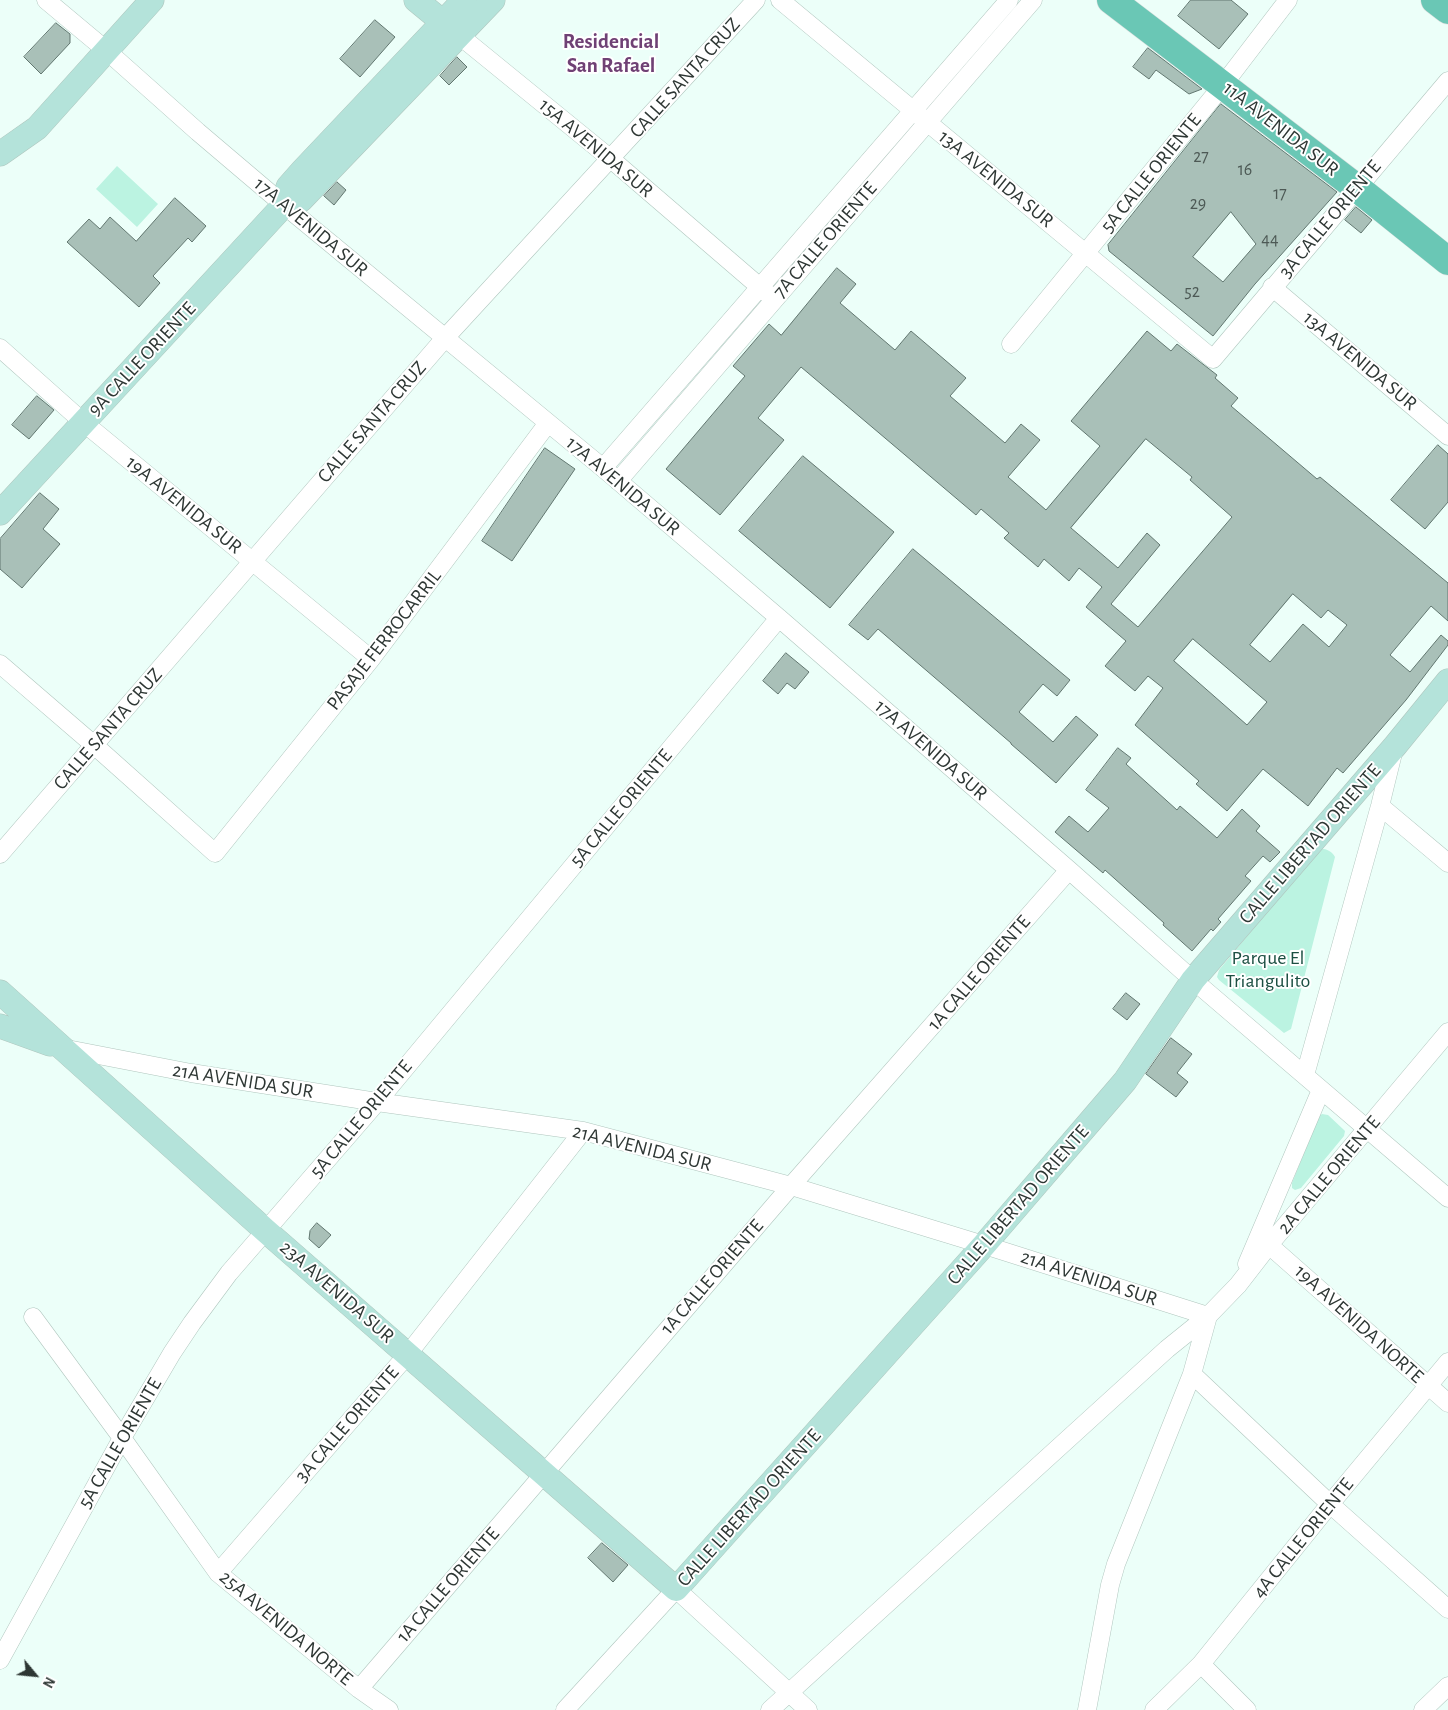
<!DOCTYPE html>
<style>
body{margin:0}
#map{position:relative;width:1448px;height:1710px;overflow:hidden;background:#ecfff9;font-family:"Alegreya Sans",sans-serif}
canvas{display:block}
.north{position:absolute;left:10px;top:1650px;width:50px;height:50px;-webkit-text-stroke:4px #fff;paint-order:stroke;rotate:118deg;font-size:14px;font-weight:700;line-height:20px;text-align:center;color:#2e3734}
.north::after{content:'';display:block;margin:auto;width:18px;height:22px;background:#2e3734;clip-path:polygon(50% 0,100% 100%,50% 72%,0 100%)}
</style>
<div id="map">
<canvas width="1448" height="1710"></canvas>
<div class="north">N</div>
</div>
<script>
const ctx = document.querySelector('canvas').getContext('2d');
ctx.lineJoin = 'round';
function fill(path, color) {
  ctx.fillStyle = color;
  ctx.fill(path, 'evenodd');
}
function stroke(path, color, width, dash) {
  ctx.strokeStyle = color;
  ctx.lineWidth = width;
  ctx.lineCap = dash ? 'butt' : 'round';
  ctx.setLineDash(dash || []);
  ctx.stroke(path);
}
function label(font, color, halo, rows, align = 'center') {
  ctx.font = font + ' "Alegreya Sans",sans-serif';
  ctx.lineWidth = 4;
  ctx.setLineDash([]);
  ctx.textBaseline = 'middle';
  ctx.strokeStyle = halo;
  ctx.fillStyle = color;
  for (const [text, x, y, turn = 0] of rows) {
    ctx.save();
    ctx.translate(x, y);
    ctx.rotate((+turn || 0) * Math.PI / 180);
    ctx.textAlign = isNaN(turn) ? turn : align;
    if (halo) ctx.strokeText(text, 0, 0);
    ctx.fillText(text, 0, 0);
    ctx.restore();
  }
}
fill(new Path2D(`
 M 117,166 L 158,204 L 137,227 L 96,189 Z
 M 1319,849 C 1325,848 1332,851 1335,857 L 1291,1029 L 1284,1033 L 1219,980 L 1217,977 L 1219,970 Z
 M 1322,1114 L 1328,1115 L 1343,1129 L 1345,1131 L 1344,1136 L 1301,1188 L 1295,1190 L 1292,1188 L 1292,1183 L 1319,1116 Z`), '#bbf3e1');
const building = new Path2D(`
 M 1191,0 L 1231,0 L 1248,14 L 1219,49 L 1178,16 Z
 M 375,20 L 395,37 L 360,77 L 340,59 Z
 M 56,23 L 70,34 L 70,43 L 41,74 L 24,57 Z
 M 1148,48 L 1202,89 L 1189,94 L 1156,70 L 1149,79 L 1133,67 Z
 M 457,57 L 467,67 L 449,85 L 440,76 Z
 M 1221,104 L 1337,192 L 1255,284 L 1213,336 L 1109,251 L 1108,245 ZM 1231,212 L 1256,244 L 1223,282 L 1193,257 Z
 M 337,182 L 346,190 L 334,205 L 324,196 Z
 M 175,198 L 206,226 L 192,242 L 188,238 L 153,276 L 160,283 L 139,307 L 67,242 L 89,219 L 100,229 L 110,217 L 136,241 Z
 M 1356,207 L 1372,220 L 1361,233 L 1345,220 Z
 M 837,268 L 856,284 L 840,303 L 895,350 L 911,331 L 945,360 L 966,378 L 950,396 L 1005,443 L 1021,424 L 1040,440 L 1008,477 L 1046,510 L 1100,446 L 1071,421 L 1147,331 L 1171,351 L 1177,344 L 1217,375 L 1215,378 L 1238,398 L 1231,406 L 1317,479 L 1320,477 L 1448,583 L 1448,621 L 1431,606 L 1390,655 L 1410,672 L 1441,635 L 1448,641 L 1448,645 L 1406,700 L 1343,773 L 1337,768 L 1308,806 L 1263,769 L 1227,811 L 1196,784 L 1199,781 L 1135,725 L 1163,688 L 1148,676 L 1135,691 L 1105,666 L 1126,641 L 1086,607 L 1102,587 L 1079,568 L 1069,581 L 1044,559 L 1038,567 L 1004,538 L 1009,533 L 981,509 L 976,515 L 801,367 L 758,418 L 784,440 L 720,515 L 666,469 L 745,376 L 733,366 L 769,324 L 781,335 ZM 1146,439 L 1192,477 L 1190,480 L 1232,517 L 1138,627 L 1111,604 L 1160,545 L 1147,533 L 1118,568 L 1071,528 ZM 1293,594 L 1321,618 L 1328,610 L 1347,625 L 1329,647 L 1303,624 L 1270,662 L 1250,645 ZM 1193,639 L 1267,702 L 1247,725 L 1174,661 Z
 M 37,396 L 54,410 L 29,439 L 12,425 Z
 M 1438,445 L 1448,454 L 1448,502 L 1425,529 L 1391,500 Z
 M 545,448 L 575,469 L 512,561 L 482,541 Z
 M 803,456 L 894,532 L 830,608 L 739,531 Z
 M 40,493 L 59,509 L 43,529 L 60,544 L 22,588 L 0,569 L 0,539 Z
 M 913,549 L 1070,680 L 1057,696 L 1043,684 L 1019,712 L 1053,742 L 1076,716 L 1098,735 L 1056,783 L 1011,744 L 1011,743 L 878,629 L 868,640 L 849,625 Z
 M 786,653 L 809,672 L 795,689 L 787,683 L 778,694 L 763,681 Z
 M 1118,748 L 1131,758 L 1126,764 L 1177,810 L 1180,806 L 1217,838 L 1242,809 L 1260,826 L 1256,831 L 1280,852 L 1270,862 L 1263,856 L 1245,876 L 1251,881 L 1218,919 L 1221,922 L 1213,931 L 1211,929 L 1192,951 L 1163,925 L 1164,923 L 1105,870 L 1103,873 L 1055,832 L 1069,816 L 1088,832 L 1109,808 L 1086,790 Z
 M 1126,993 L 1140,1004 L 1127,1020 L 1113,1009 Z
 M 1171,1038 L 1192,1054 L 1177,1073 L 1188,1082 L 1176,1097 L 1146,1074 Z
 M 317,1223 L 331,1235 L 319,1248 L 309,1239 L 310,1231 Z
 M 602,1543 L 628,1565 L 613,1582 L 588,1558 Z`);
fill(building, '#a9c0b8');
stroke(building, '#627770', 1);
const street = new Path2D(`
 M 46,0 L 107,51 L 198,132 L 284,205 L 603,468 L 779,618 L 1069,870 L 1193,980 L 1448,1198
 M 780,0 L 1213,359 L 1448,81
 M 460,36 L 611,159 L 768,294
 M 1272,287 L 1448,436
 M 1011,344 L 1223,85 L 1288,0
 M 0,348 L 83,422 L 371,659
 M 603,468 L 1009,0
 M 618,481 L 1033,0
 M 0,664 L 94,745 L 215,853 L 371,659 L 548,423
 M 1380,806 L 1448,863
 M 0,854 L 445,338 L 756,0
 M 62,1048 L 191,1073 L 377,1102 L 583,1131 L 791,1186 L 984,1245 L 1208,1316
 M 1305,1075 L 1380,806 L 1394,749
 M 1269,1245 L 1448,1403
 M 1247,1264 L 1321,1090
 M 33,1317 L 122,1438 L 218,1573 L 359,1689 L 389,1710
 M 1192,1374 L 1330,1504 L 1448,1609
 M 218,1573 L 408,1354 L 583,1131
 M 0,1660 L 122,1438 L 172,1353 L 192,1323 L 229,1273 L 377,1102 L 779,618
 M 1201,1664 L 1247,1710
 M 359,1689 L 791,1186 L 1069,870
 M 565,1710 L 676,1589 L 808,1710
 M 770,1710 L 1167,1349 L 1208,1316 L 1238,1285 L 1269,1245 L 1448,1032
 M 1087,1710 L 1110,1585 L 1116,1564 L 1192,1374 L 1208,1316
 M 1154,1710 L 1201,1664 L 1330,1504 L 1448,1362
 M 1423,1710 L 1448,1686`);
const secondary = new Path2D(`
 M 416,0 L 455,32
 M 0,154 L 37,128 L 152,0
 M 284,205 L 301,200 L 493,0
 M 0,513 L 284,205 L 288,187 L 303,170 L 464,0
 M 0,992 L 266,1231 L 676,1589 L 984,1245 L 1125,1081 L 1193,980 L 1395,746 L 1448,681
 M 0,1026 L 50,1044`);
const primary = new Path2D(`
 M 1111,0 L 1357,188 L 1448,261
 M 1435,0 L 1448,10`);
stroke(street, '#b0c6be', 19);
stroke(secondary, '#b0c6be', 25);
stroke(primary, '#dedfdf', 29);
stroke(street, '#fff', 18);
stroke(secondary, '#b4e3da', 24);
stroke(primary, '#6ac7b5', 28);
label('18px', '#4d5955', null, [
 ["27",1201,157],
 ["16",1245,170],
 ["17",1280,194],
 ["29",1198,204],
 ["44",1270,240],
 ["52",1192,292]
]);
label('20px', '#2e3734', '#fff', [
 ["CALLE SANTA CRUZ",685,78,-48],
 ["11A AVENIDA SUR",1281,129,38],
 ["15A AVENIDA SUR",596,148,40],
 ["5A CALLE ORIENTE",1151,173,-51],
 ["13A AVENIDA SUR",996,179,39],
 ["3A CALLE ORIENTE",1330,219,-50],
 ["17A AVENIDA SUR",311,227,40],
 ["7A CALLE ORIENTE",825,240,-49],
 ["9A CALLE ORIENTE",142,359,-47],
 ["13A AVENIDA SUR",1360,361,40],
 ["CALLE SANTA CRUZ",372,422,-49],
 ["17A AVENIDA SUR",623,486,40],
 ["19A AVENIDA SUR",184,505,39],
 ["PASAJE FERROCARRIL",384,640,-52],
 ["CALLE SANTA CRUZ",108,729,-49],
 ["17A AVENIDA SUR",931,750,41],
 ["5A CALLE ORIENTE",621,808,-50],
 ["CALLE LIBERTAD ORIENTE",1310,844,-49],
 ["1A CALLE ORIENTE",979,973,-49],
 ["21A AVENIDA SUR",243,1081,9],
 ["5A CALLE ORIENTE",361,1119,-50],
 ["21A AVENIDA SUR",642,1148,14],
 ["2A CALLE ORIENTE",1329,1175,-50],
 ["CALLE LIBERTAD ORIENTE",1018,1205,-49],
 ["1A CALLE ORIENTE",712,1277,-49],
 ["21A AVENIDA SUR",1089,1278,18],
 ["23A AVENIDA SUR",337,1292,41],
 ["19A AVENIDA NORTE",1359,1324,42],
 ["3A CALLE ORIENTE",347,1424,-49],
 ["5A CALLE ORIENTE",120,1443,-60],
 ["CALLE LIBERTAD ORIENTE",749,1508,-48],
 ["4A CALLE ORIENTE",1303,1538,-51],
 ["1A CALLE ORIENTE",448,1585,-49],
 ["25A AVENIDA NORTE",286,1628,40]
]);
label('20px', '#1b4f42', '#fff', [
 ["Parque El",1268,958],
 ["Triangulito",1268,981]
]);
label('bold 21px', '#704175', '#fff', [
 ["Residencial",611,42],
 ["San Rafael",611,66]
]);
</script>
